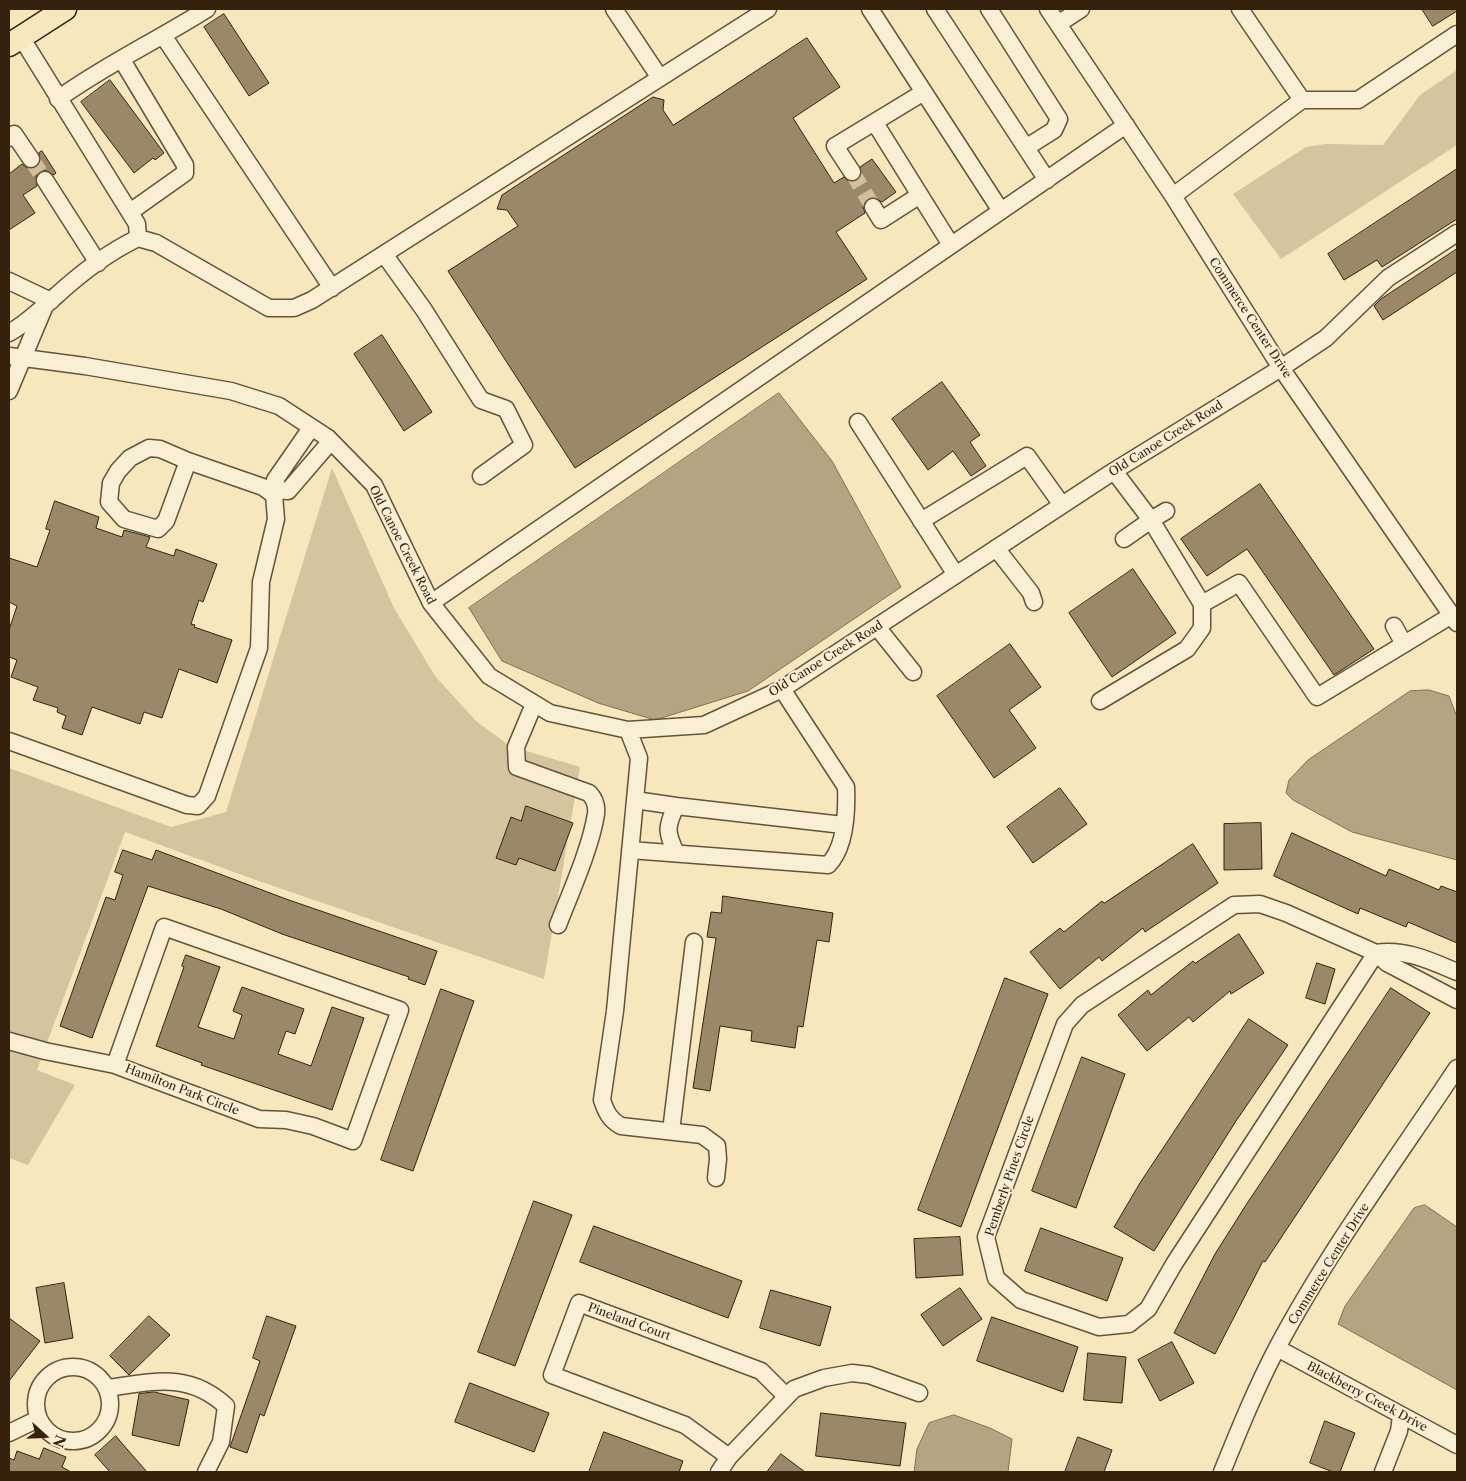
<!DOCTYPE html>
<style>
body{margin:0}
#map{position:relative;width:1466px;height:1481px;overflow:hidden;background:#f6e7bd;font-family:"Libre Caslon Text",serif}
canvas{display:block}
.frame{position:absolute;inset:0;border:10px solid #36210d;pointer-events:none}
.north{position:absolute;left:20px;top:1411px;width:50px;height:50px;-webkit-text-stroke:4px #f9efd4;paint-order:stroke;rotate:110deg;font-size:14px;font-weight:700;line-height:20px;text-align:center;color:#36210d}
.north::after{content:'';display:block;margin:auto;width:18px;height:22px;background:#36210d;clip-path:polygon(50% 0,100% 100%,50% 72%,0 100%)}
</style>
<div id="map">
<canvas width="1466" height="1481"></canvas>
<div class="frame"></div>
<div class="north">N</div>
</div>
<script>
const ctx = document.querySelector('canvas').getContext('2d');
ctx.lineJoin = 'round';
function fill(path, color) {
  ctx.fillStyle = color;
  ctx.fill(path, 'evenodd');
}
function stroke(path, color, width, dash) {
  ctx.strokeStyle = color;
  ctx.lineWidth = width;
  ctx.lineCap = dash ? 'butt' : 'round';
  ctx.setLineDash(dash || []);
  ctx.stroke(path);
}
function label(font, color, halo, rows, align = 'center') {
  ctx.font = font + ' "Libre Caslon Text",serif';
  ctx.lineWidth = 4;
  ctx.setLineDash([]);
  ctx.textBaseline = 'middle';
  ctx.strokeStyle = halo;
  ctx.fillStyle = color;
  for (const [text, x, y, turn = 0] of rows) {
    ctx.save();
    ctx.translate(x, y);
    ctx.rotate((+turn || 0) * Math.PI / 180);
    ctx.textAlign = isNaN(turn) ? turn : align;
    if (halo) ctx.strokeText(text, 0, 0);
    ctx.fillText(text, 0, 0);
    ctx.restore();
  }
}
fill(new Path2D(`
 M 1457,70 L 1457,145 L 1281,259 L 1233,194 L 1306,147 L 1325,144 L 1383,145 L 1420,95 Z
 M 332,468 L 394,608 L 435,676 L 477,722 L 510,746 L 580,767 L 544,979 L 253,879 L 125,832 L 37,1070 L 75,1085 L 28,1165 L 9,1158 L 9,768 L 171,827 L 226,812 Z`), '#d5c59f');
const water = new Path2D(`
 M 779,393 L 832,461 L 901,587 L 748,691 L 655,720 L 598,703 L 502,661 L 469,608 Z
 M 1429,690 L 1449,696 L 1457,717 L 1457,860 L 1352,832 L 1293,800 L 1286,793 L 1289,780 L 1308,760 L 1410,691 Z
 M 1425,1205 L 1457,1227 L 1457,1390 L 1338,1324 L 1345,1306 L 1414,1208 Z
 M 954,1415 L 990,1428 L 1012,1439 L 1008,1472 L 914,1472 L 917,1449 L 929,1423 Z`);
fill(water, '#b5a481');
stroke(water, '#827053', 1);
const building = new Path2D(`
 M 1422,9 L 1457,9 L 1457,11 L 1433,26 Z
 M 224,14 L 269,83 L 249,96 L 204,27 Z
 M 807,38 L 840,87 L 793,118 L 834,183 L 844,177 L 848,181 L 857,181 L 861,176 L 860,167 L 872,159 L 896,192 L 882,202 L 873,197 L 867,199 L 863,207 L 865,213 L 836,232 L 867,279 L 575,468 L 448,271 L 518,226 L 507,210 L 497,209 L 502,195 L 653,97 L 664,100 L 663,110 L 673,125 Z
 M 110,80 L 164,153 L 155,160 L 153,158 L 134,173 L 81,102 Z
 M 42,151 L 56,173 L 54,175 L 44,170 L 36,175 L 37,186 L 23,195 L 35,213 L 9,230 L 9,174 L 22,164 L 27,168 L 36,167 L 40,163 L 39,153 Z
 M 1457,169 L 1457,219 L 1382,267 L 1377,260 L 1344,280 L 1328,254 Z
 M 1457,249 L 1457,272 L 1383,320 L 1374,306 L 1381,299 Z
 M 382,335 L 432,412 L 404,431 L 354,354 Z
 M 942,382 L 980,435 L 970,442 L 986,466 L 971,476 L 953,451 L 928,470 L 892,419 Z
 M 1260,484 L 1374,649 L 1334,675 L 1247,549 L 1207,576 L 1181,539 Z
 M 55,501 L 99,517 L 96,528 L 122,537 L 124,530 L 150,537 L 146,547 L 174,556 L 176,549 L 217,564 L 203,602 L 199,600 L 191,624 L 195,625 L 194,627 L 232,640 L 217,683 L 179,669 L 162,718 L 144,712 L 140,724 L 92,707 L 82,735 L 62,728 L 66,716 L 57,712 L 58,708 L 33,700 L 38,687 L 11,677 L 17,660 L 9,657 L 9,630 L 17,606 L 9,602 L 9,558 L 37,567 L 50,530 L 46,529 Z
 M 1133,569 L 1176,633 L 1112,677 L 1069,613 Z
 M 1010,644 L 1041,687 L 1009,710 L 1036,748 L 994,778 L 937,696 Z
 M 1060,788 L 1087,824 L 1033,863 L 1007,827 Z
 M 526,806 L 573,823 L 555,871 L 519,858 L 516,865 L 496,858 L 511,817 L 521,821 Z
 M 1261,823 L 1262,869 L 1224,870 L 1224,824 Z
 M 1292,833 L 1386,876 L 1389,869 L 1439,890 L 1441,886 L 1457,892 L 1457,943 L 1408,922 L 1406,927 L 1360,908 L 1358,914 L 1274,876 Z
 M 1193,844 L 1218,883 L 1145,932 L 1143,928 L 1102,961 L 1099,957 L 1060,989 L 1030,952 L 1060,928 L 1064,932 L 1102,901 L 1104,903 Z
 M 123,850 L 152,860 L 156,850 L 286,899 L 437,951 L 425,985 L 408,979 L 409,977 L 282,934 L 221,909 L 148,886 L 92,1038 L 60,1026 L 106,897 L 115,900 L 123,875 L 115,872 Z
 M 723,896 L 833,913 L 829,942 L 817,940 L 803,1027 L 798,1026 L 795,1048 L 751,1041 L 752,1031 L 720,1026 L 710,1091 L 693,1088 L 716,938 L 707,937 L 711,912 L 721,913 Z
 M 1239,934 L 1264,973 L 1231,994 L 1230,991 L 1193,1022 L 1189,1017 L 1147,1051 L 1118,1015 L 1148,990 L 1151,995 L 1193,961 L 1195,963 Z
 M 186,955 L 220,967 L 198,1027 L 234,1039 L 242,1015 L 233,1011 L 242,987 L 304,1009 L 295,1034 L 286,1031 L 278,1054 L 311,1066 L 332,1007 L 364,1018 L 332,1110 L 201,1065 L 202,1063 L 156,1046 L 184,967 L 182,966 Z
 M 1317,963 L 1335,969 L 1325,1004 L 1306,998 Z
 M 1005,978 L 1048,994 L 961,1227 L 918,1210 Z
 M 1391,988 L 1430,1013 L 1265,1262 L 1263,1261 L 1215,1354 L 1174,1333 L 1215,1254 L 1246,1205 Z
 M 441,989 L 474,1001 L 413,1171 L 381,1160 Z
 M 1249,1019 L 1288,1045 L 1236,1121 L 1154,1251 L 1114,1227 L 1140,1183 Z
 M 1082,1057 L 1125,1074 L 1076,1208 L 1032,1191 Z
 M 534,1201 L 572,1215 L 515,1366 L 478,1352 Z
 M 594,1226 L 742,1281 L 728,1318 L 580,1262 Z
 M 1041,1228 L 1123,1258 L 1107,1301 L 1025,1271 Z
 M 960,1237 L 963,1275 L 916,1278 L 914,1239 Z
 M 64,1283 L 73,1338 L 45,1343 L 36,1288 Z
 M 960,1288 L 982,1319 L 943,1346 L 921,1315 Z
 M 771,1290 L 831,1307 L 820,1346 L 760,1328 Z
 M 149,1316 L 170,1335 L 129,1375 L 110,1356 Z
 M 267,1316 L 296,1326 L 264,1416 L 260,1414 L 247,1453 L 230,1447 L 260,1361 L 253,1358 Z
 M 992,1317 L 1078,1347 L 1063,1392 L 977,1361 Z
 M 9,1318 L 40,1341 L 9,1381 Z
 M 1172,1342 L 1194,1383 L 1160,1401 L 1138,1360 Z
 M 1088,1353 L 1126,1357 L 1122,1403 L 1084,1400 Z
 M 470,1383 L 549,1413 L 534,1452 L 455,1422 Z
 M 154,1392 L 189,1400 L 179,1446 L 132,1435 L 139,1394 Z
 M 821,1413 L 906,1423 L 900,1466 L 816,1456 Z
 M 1325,1421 L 1355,1433 L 1340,1472 L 1333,1472 L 1310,1463 Z
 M 604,1432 L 683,1461 L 679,1472 L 589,1472 Z
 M 116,1436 L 120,1441 L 147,1472 L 110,1472 L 95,1455 Z
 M 1078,1437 L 1112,1450 L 1104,1472 L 1065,1472 Z
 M 44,1448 L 66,1457 L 62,1467 L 71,1472 L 9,1472 L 9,1458 L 14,1460 L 17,1451 L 39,1459 Z
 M 781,1454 L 805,1472 L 767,1472 Z`);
fill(building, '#9a8869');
stroke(building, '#36210d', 1);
stroke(new Path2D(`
 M 31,159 L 45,180
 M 852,172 L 873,207`), '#d0bf9a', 16, [16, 8]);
const minor = new Path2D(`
 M 614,9 L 660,78
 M 870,9 L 1001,211
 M 935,9 L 1047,180
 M 989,9 L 1059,119 L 1054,130 L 1027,147
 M 1048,9 L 1173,196 L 1281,368 L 1457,623
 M 1240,9 L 1302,100
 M 1058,24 L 1081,9
 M 21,37 L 137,224 L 138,238
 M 164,37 L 332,288
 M 122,60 L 185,165 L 185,173 L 130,212
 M 58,99 C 105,65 158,40 207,9
 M 875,123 L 951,245
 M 9,138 L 14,134 L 31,159
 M 852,172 L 835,146 L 924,92
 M 45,180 L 98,263
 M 1173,196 L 1302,100 L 1358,100 L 1457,34
 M 873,207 L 881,220 L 920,195
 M 384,254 L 424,310 L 481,400 L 506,409 L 524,445 L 481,476
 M 9,281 L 51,301
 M 9,333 C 27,323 41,309 57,295 C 81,273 109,252 138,238 L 156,243 L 269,308 L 294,308 L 312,300 L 768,9
 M 9,356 L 85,366 L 231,391 L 279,406 L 328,438 L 374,485 L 431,603 L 489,676 L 550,713 L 628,730 L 704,725 L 782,689 L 1114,471 L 1281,368 L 1326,338 L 1388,278 L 1457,233
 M 9,391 L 44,308
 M 858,422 L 956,575
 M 311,428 L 275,480 L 278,490 L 288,491 L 331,441
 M 1114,471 L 1151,520 L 1124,539
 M 1166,511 L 1151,520 L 1202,604 L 1239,583 L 1317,697 L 1452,615
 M 921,521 L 1027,456 L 1062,505
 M 996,548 L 1031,593 L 1034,602
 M 431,603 L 1126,125
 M 1394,626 L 1404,644
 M 877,627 L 913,672
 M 1100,701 L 1187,649 L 1202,628 L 1202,604
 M 534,704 L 516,747 L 517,767 L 589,793 C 595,799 597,805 596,814 C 591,847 570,894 558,925
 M 628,730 L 639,758 L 615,1011 L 602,1100 C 606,1112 610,1120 621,1126 L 702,1135 L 717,1146 L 718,1159 L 716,1178
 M 9,741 L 187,805 L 198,806 L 207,796 L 259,648 L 261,582 L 276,519 L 274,495 L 263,487 L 188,461 L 160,449 L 149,448 L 130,458 L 118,471 L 111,483 L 109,502 L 124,519 L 158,529 L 166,521 L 188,461
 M 635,800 L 676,806
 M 630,850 L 828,865 C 846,847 847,812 846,787 L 782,689
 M 676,853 C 666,832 666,827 676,806 L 843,825
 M 1457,972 C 1431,961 1404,948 1376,953 L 1174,1264 L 1148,1309 L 1129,1324 L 1099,1327 L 1021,1300 L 996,1278 L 986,1237 L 1065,1024 L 1082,1005 L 1234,905 L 1260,904 L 1286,913 L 1376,953 L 1387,963 L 1457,1000
 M 9,1041 L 45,1051 L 115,1065 L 259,1119 L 286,1120 L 313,1126 L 353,1141 L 400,1010 L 164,927 L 115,1065
 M 671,1131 L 694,942
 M 1277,1348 L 1457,1445
 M36 1404a37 37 0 1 1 74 0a37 37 0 1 1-74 0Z
 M 107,1388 C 153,1382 188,1371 226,1406 L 221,1442 L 206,1472
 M 9,1433 L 38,1419
 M 729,1457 L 685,1425 L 552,1375 L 579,1303 L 761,1371 L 786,1396
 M 719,1472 L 729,1457 L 794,1389 L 824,1378 L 852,1373 L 869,1375 L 919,1393
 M 1222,1472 C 1239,1430 1256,1388 1277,1348 C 1329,1250 1396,1160 1457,1068
 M 1383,1472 L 1399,1431 L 1401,1416`);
const highway = new Path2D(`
 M 9,45 L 65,9`);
stroke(minor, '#665239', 19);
stroke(highway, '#36210d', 25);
stroke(minor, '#f9efd4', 16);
stroke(highway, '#f6e7bd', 22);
label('12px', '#36210d', '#f9efd4', [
 ["Commerce Center Drive",1250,318,57],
 ["Old Canoe Creek Road",1166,439,-32],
 ["Old Canoe Creek Road",402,545,63],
 ["Old Canoe Creek Road",826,659,-32],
 ["Hamilton Park Circle",182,1090,21],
 ["Pemberly Pines Circle",1010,1176,-71],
 ["Commerce Center Drive",1329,1264,-58],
 ["Pineland Court",629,1322,20],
 ["Blackberry Creek Drive",1367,1397,28]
]);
</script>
